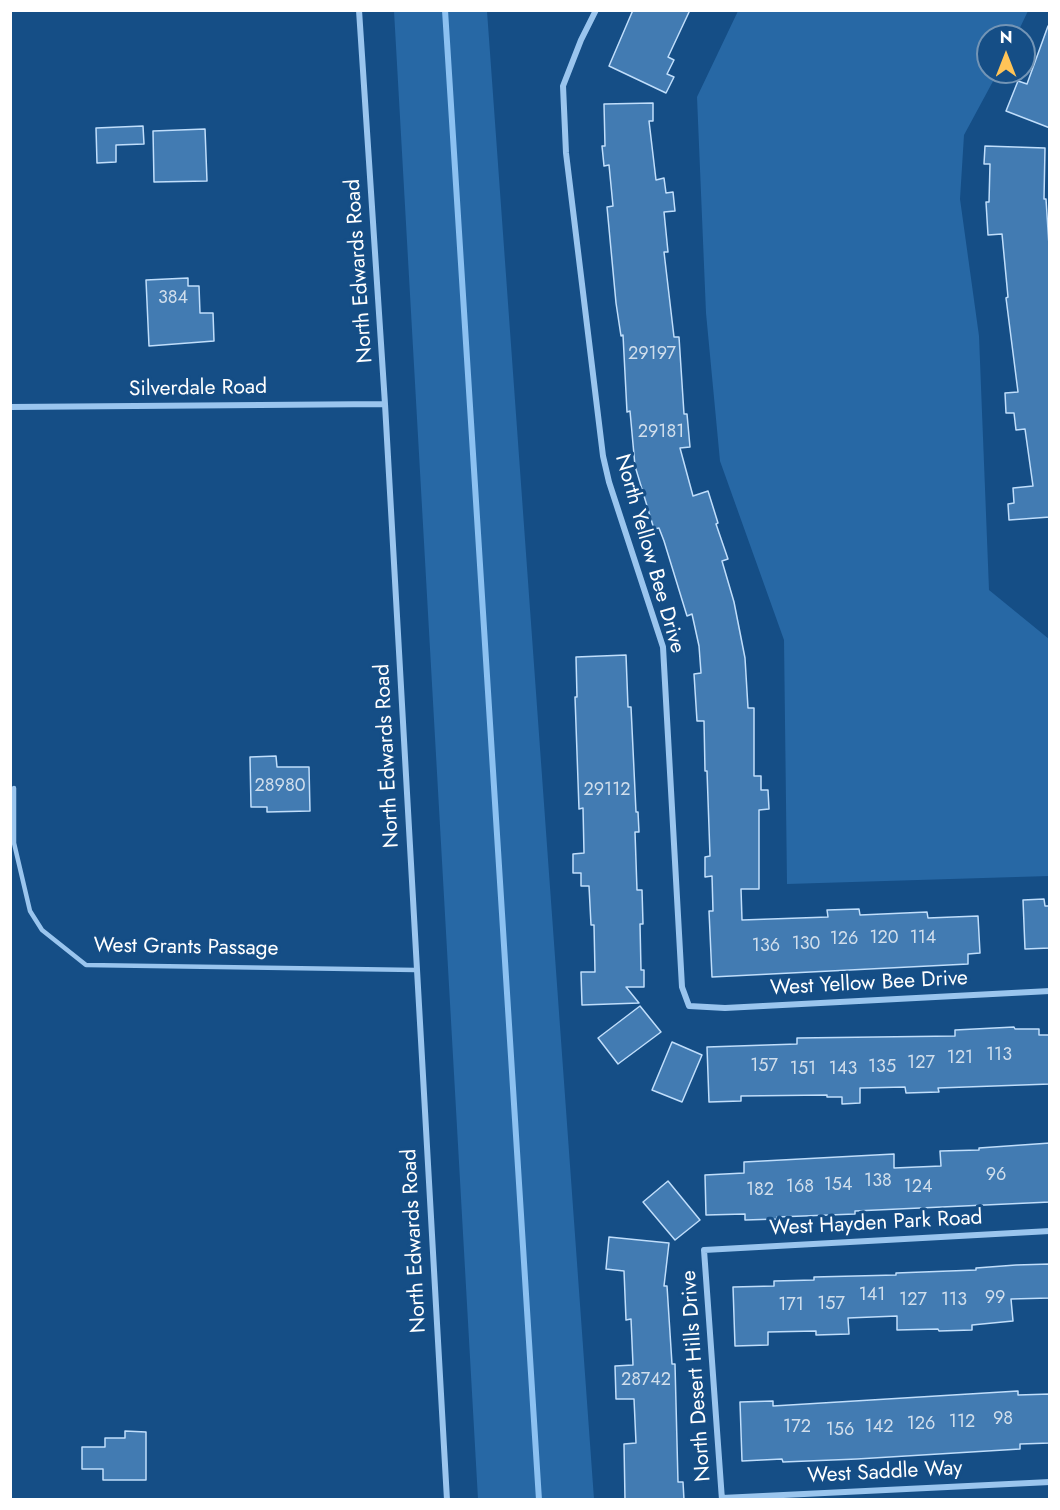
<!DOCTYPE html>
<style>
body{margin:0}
#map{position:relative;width:1060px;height:1510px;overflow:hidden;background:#154e86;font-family:Jost,sans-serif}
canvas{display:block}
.frame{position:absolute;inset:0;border:12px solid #fff;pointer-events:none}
.north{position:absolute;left:976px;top:24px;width:60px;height:60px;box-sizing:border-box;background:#154e86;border:2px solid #7395b6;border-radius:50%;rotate:0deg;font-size:16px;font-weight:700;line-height:24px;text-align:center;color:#fff}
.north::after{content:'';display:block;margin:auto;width:21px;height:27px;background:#ffc457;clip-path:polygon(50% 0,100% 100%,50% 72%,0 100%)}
</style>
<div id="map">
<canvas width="1060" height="1510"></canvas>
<div class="frame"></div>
<div class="north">N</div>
</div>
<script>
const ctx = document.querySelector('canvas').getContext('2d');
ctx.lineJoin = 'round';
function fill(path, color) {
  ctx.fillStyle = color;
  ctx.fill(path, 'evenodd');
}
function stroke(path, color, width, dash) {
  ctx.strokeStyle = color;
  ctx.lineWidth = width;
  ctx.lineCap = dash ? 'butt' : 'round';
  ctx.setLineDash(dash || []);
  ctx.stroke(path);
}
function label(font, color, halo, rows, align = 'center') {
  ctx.font = font + ' Jost,sans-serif';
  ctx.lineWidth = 6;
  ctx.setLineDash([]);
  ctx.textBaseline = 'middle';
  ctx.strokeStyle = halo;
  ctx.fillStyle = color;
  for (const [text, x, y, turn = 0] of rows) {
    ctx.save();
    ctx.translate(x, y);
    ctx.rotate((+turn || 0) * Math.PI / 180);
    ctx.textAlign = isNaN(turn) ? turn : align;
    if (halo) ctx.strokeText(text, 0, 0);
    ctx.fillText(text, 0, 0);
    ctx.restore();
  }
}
fill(new Path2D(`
 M 394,11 L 487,11 L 594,1499 L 478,1499 Z
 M 738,11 L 1028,11 L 1016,36 L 988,36 L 988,72 L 998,72 L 964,135 L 960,199 L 979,336 L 989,590 L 1049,639 L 1049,876 L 787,884 L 784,640 L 720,461 L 706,313 L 697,97 Z`), '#2768a5');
stroke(new Path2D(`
 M 445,10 L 539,1500`), '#8cc1f1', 6);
const building = new Path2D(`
 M 633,10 L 690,10 L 668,57 L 674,60 L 667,74 L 674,77 L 666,93 L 609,66 Z
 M 1048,26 L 1050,27 L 1050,128 L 1006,111 L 1018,81 L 1027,84 Z
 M 653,103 L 653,121 L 649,121 L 656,180 L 664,178 L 666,193 L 673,192 L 675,211 L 664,212 L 668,252 L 664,252 L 674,337 L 679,337 L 684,414 L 687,414 L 690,447 L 680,448 L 693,496 L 708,491 L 718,523 L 716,524 L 728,559 L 722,561 L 734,602 L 745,658 L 748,708 L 754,708 L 754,776 L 761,776 L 761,790 L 768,790 L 769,809 L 759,810 L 759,889 L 741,889 L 742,920 L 828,917 L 827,910 L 859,909 L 860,915 L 927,912 L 928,918 L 978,916 L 980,953 L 968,954 L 968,964 L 712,977 L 709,911 L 713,911 L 712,876 L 705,877 L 705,857 L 710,856 L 707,771 L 705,771 L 704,721 L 697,721 L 694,674 L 701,673 L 699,646 L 692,614 L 687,616 L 664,541 L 659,528 L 654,529 L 635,466 L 630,411 L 627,412 L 623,335 L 621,336 L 616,303 L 607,207 L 613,206 L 609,165 L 604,166 L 602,146 L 605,146 L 604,104 Z
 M 143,126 L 144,144 L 116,145 L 116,162 L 97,163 L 96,128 Z
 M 205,129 L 207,181 L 154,182 L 153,131 Z
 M 985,146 L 1045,148 L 1044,199 L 1046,199 L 1050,261 L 1050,517 L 1009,520 L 1008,504 L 1014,503 L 1013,488 L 1033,486 L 1025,429 L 1016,430 L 1014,413 L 1006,413 L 1005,393 L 1018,392 L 1006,298 L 1008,297 L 1002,234 L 988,235 L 986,202 L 989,202 L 990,164 L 984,164 Z
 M 188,278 L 188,286 L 199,286 L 200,313 L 213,313 L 214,341 L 149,346 L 146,280 Z
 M 626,655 L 628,707 L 631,707 L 636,812 L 638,812 L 639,832 L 635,832 L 637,890 L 642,890 L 643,924 L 640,924 L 641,970 L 644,970 L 644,987 L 626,987 L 639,1003 L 582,1005 L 581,972 L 595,972 L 594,925 L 591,925 L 589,886 L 581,886 L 581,873 L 573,873 L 573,854 L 584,853 L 583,808 L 579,809 L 575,697 L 577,697 L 576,657 Z
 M 276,756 L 277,767 L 309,767 L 310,811 L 267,812 L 267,807 L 251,807 L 250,757 Z
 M 1044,899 L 1045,906 L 1050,906 L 1050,948 L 1025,949 L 1023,900 Z
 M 640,1006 L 661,1032 L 618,1064 L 598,1038 Z
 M 1014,1027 L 1015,1029 L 1039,1029 L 1039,1035 L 1050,1035 L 1050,1084 L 938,1088 L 939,1092 L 906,1093 L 905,1087 L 860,1088 L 860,1103 L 842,1104 L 842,1097 L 827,1097 L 827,1095 L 741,1096 L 741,1101 L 709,1102 L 707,1047 L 797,1044 L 797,1038 L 955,1036 L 955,1030 Z
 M 672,1042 L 702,1055 L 682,1102 L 652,1090 Z
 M 1050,1143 L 1050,1202 L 855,1211 L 855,1214 L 777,1217 L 777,1219 L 745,1220 L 745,1214 L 706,1215 L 705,1175 L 744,1173 L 744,1162 L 894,1154 L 894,1168 L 941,1166 L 940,1151 L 979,1150 L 979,1148 Z
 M 668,1181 L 700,1220 L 675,1240 L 643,1202 Z
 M 609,1237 L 669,1243 L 664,1286 L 667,1286 L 672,1364 L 675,1364 L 678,1482 L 683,1482 L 684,1500 L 625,1500 L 624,1444 L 636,1443 L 634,1399 L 616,1399 L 615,1366 L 633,1365 L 631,1319 L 626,1320 L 624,1271 L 606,1269 Z
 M 1050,1264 L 1050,1298 L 1011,1299 L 1013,1321 L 972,1325 L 972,1330 L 939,1331 L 938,1329 L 897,1330 L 897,1316 L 848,1318 L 849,1334 L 816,1335 L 816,1331 L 768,1332 L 768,1345 L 735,1346 L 733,1287 L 774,1286 L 774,1281 L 814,1280 L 814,1277 L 896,1275 L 896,1273 L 976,1270 L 976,1268 L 1016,1265 Z
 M 1018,1391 L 1018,1395 L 1050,1394 L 1050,1443 L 1020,1444 L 1020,1449 L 857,1459 L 783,1462 L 782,1459 L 742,1461 L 740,1402 L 773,1401 L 773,1406 Z
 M 125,1431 L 146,1432 L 146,1480 L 103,1480 L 103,1469 L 82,1469 L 82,1447 L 105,1447 L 105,1438 L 125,1438 Z`);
fill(building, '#427bb2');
stroke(building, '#c0defb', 1.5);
stroke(new Path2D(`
 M 14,788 L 14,843 L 30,911 L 42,930 L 86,965 L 416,970`), '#9ac5ee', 4.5);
stroke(new Path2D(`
 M 359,10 L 385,404 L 447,1500
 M 596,10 L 581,40 L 563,86 L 566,153 L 603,456 L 609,482 L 663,647 L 682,987 L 689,1006 L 725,1008 L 1050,991
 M 10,407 L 385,404
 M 722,1498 L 1050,1482
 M 722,1500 L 704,1250 L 1050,1231`), '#9ac5ee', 6);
label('18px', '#d0deec', null, [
 ["384",173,299],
 ["29197",652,355],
 ["29181",661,433],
 ["28980",280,787],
 ["29112",607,791],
 ["120",884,939],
 ["114",923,939],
 ["126",844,940],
 ["130",806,945],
 ["136",766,947],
 ["113",999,1056],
 ["121",960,1059],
 ["127",921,1064],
 ["157",764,1067],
 ["135",882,1068],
 ["151",803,1070],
 ["143",843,1070],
 ["96",996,1176],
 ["138",878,1182],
 ["154",838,1186],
 ["168",800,1188],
 ["124",918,1188],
 ["182",760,1191],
 ["141",872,1296],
 ["99",995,1299],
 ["127",913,1301],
 ["113",954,1301],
 ["157",831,1305],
 ["171",791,1306],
 ["28742",646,1381],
 ["98",1003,1420],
 ["112",962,1423],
 ["126",921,1425],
 ["172",797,1428],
 ["142",879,1428],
 ["156",840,1431]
]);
label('21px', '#fff', '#154e86', [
 ["North Edwards Road",360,271,-94],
 ["Silverdale Road",198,389,-1],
 ["North Yellow Bee Drive",649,554,74],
 ["North Edwards Road",388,756,-93],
 ["West Grants Passage",186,948,1],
 ["West Yellow Bee Drive",869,984,-3],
 ["West Hayden Park Road",876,1224,-3],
 ["North Edwards Road",415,1241,-93],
 ["North Desert Hills Drive",697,1376,-94],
 ["West Saddle Way",885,1473,-3]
]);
</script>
